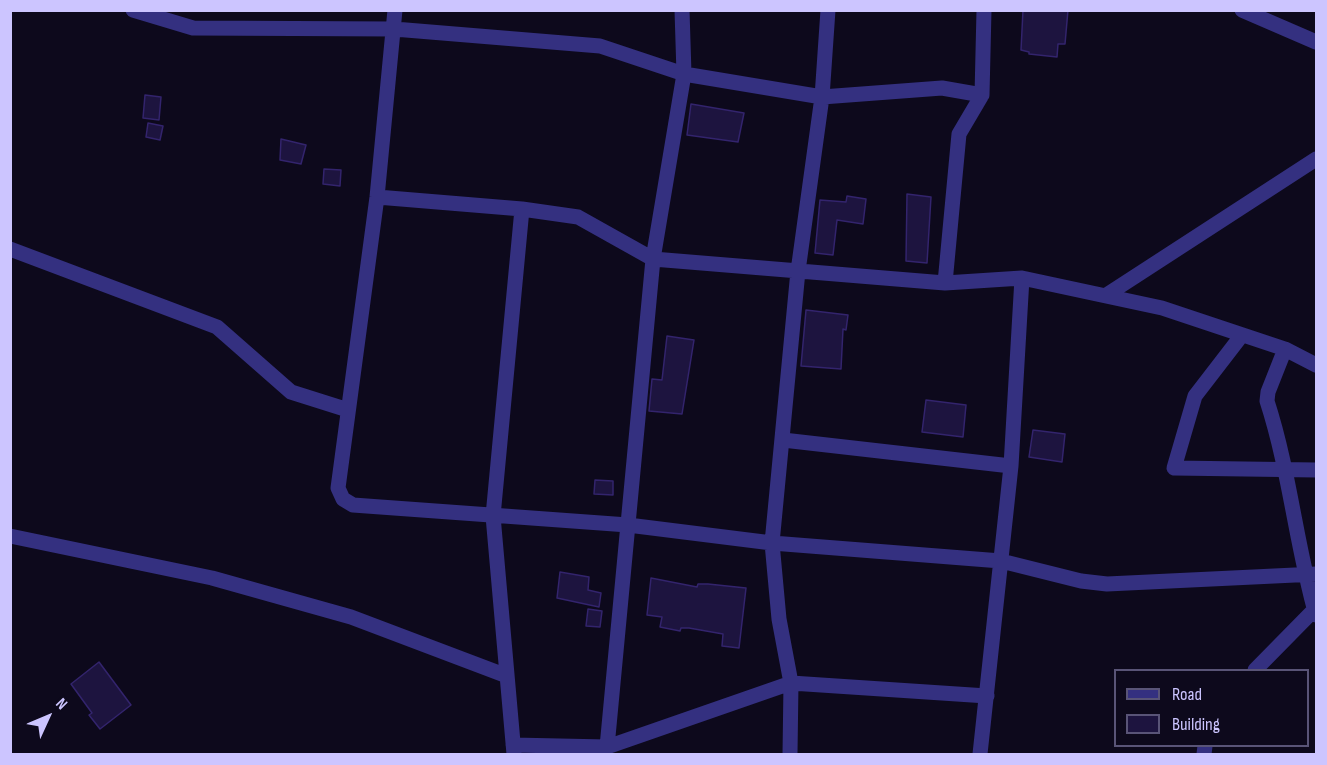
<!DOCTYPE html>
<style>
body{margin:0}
#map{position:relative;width:1327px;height:765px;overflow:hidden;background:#0d091c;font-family:"Sofia Sans Condensed",sans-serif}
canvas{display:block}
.frame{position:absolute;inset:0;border:12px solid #ccc5ff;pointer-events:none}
.legend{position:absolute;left:1114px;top:669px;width:195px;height:78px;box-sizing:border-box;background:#0d091c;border:2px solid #595477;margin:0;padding:8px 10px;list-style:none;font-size:18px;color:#ccc5ff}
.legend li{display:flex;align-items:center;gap:12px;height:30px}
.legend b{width:30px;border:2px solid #595477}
.north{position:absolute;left:18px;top:687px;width:60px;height:60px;-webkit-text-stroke:4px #0d091c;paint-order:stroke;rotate:46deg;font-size:16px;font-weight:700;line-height:24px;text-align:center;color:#ccc5ff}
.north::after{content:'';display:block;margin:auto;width:21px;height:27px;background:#ccc5ff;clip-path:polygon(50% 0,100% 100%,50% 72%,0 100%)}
</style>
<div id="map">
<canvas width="1327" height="765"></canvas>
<div class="frame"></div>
<ul class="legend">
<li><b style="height:8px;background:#343080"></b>Road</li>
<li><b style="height:16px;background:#1d143f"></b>Building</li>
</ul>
<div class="north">N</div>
</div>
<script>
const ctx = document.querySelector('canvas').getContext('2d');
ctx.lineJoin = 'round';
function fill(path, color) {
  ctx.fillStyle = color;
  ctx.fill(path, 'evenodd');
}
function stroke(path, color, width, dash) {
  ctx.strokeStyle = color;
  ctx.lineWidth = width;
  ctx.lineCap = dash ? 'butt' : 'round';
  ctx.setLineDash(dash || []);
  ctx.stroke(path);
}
const building = new Path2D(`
 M 1023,10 L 1068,10 L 1065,44 L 1058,44 L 1057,57 L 1029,54 L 1029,52 L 1021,50 Z
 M 145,95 L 161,97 L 159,120 L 143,118 Z
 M 691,104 L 744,113 L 738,142 L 687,135 Z
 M 148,123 L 163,126 L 160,140 L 146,137 Z
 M 281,139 L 306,145 L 301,164 L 280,160 Z
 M 324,169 L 341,170 L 340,186 L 323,184 Z
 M 907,194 L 931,197 L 927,263 L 906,261 Z
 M 847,196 L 866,199 L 863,224 L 837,220 L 833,255 L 815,253 L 820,200 L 846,202 Z
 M 806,310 L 848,315 L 846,330 L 843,329 L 841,369 L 801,366 Z
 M 667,336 L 694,340 L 682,414 L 649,411 L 652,379 L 662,380 Z
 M 926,400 L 966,405 L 963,437 L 922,432 Z
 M 1033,430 L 1065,434 L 1062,462 L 1029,457 Z
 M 595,480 L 613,481 L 613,495 L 594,494 Z
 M 560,572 L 589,577 L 588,590 L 601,593 L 599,607 L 557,598 Z
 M 651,578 L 697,587 L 698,584 L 708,584 L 746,588 L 739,648 L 722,646 L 723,634 L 689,628 L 681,628 L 680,631 L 660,627 L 662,617 L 647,615 Z
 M 588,609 L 602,611 L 600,627 L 586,626 Z
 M 99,662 L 131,705 L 100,729 L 89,715 L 92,713 L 71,684 Z`);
fill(building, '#1d143f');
stroke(building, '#33246d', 1.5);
stroke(new Path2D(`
 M 133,10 L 193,28 L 394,29 L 600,46 L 684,74 L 822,97 L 942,88 L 982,95
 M 395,10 L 377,197 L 338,488 L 343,499 L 353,505 L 628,525 L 772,543 L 1001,561 L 1081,581 L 1107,584 L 1316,574
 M 1242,10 L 1316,42
 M 377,197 L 522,209 L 578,217 L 653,259 L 945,283 L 1022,278 L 1162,308 L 1285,349 L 1316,365
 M 10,249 L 217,327 L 291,392 L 348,410
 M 945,283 L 959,134 L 982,95 L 984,10
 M 1108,294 L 1316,159
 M 1242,335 L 1195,396 L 1174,468 L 1316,470
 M 1285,349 L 1268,392 L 1267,401 C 1290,472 1296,545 1316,615
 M 783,440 L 1011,466
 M 10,536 L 212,578 L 351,617 L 507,676
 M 1255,670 L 1315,609
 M 513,745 L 607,747 L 791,683 L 987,696
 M 607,747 L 653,259 L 684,74 L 682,10
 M 514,754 L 493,516 L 522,209
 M 790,754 L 791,683 L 779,619 L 772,543 L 798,271 L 822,97 L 828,10
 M 980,754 L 1011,466 L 1022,278
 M 1204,754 L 1205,746`), '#343080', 15);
</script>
